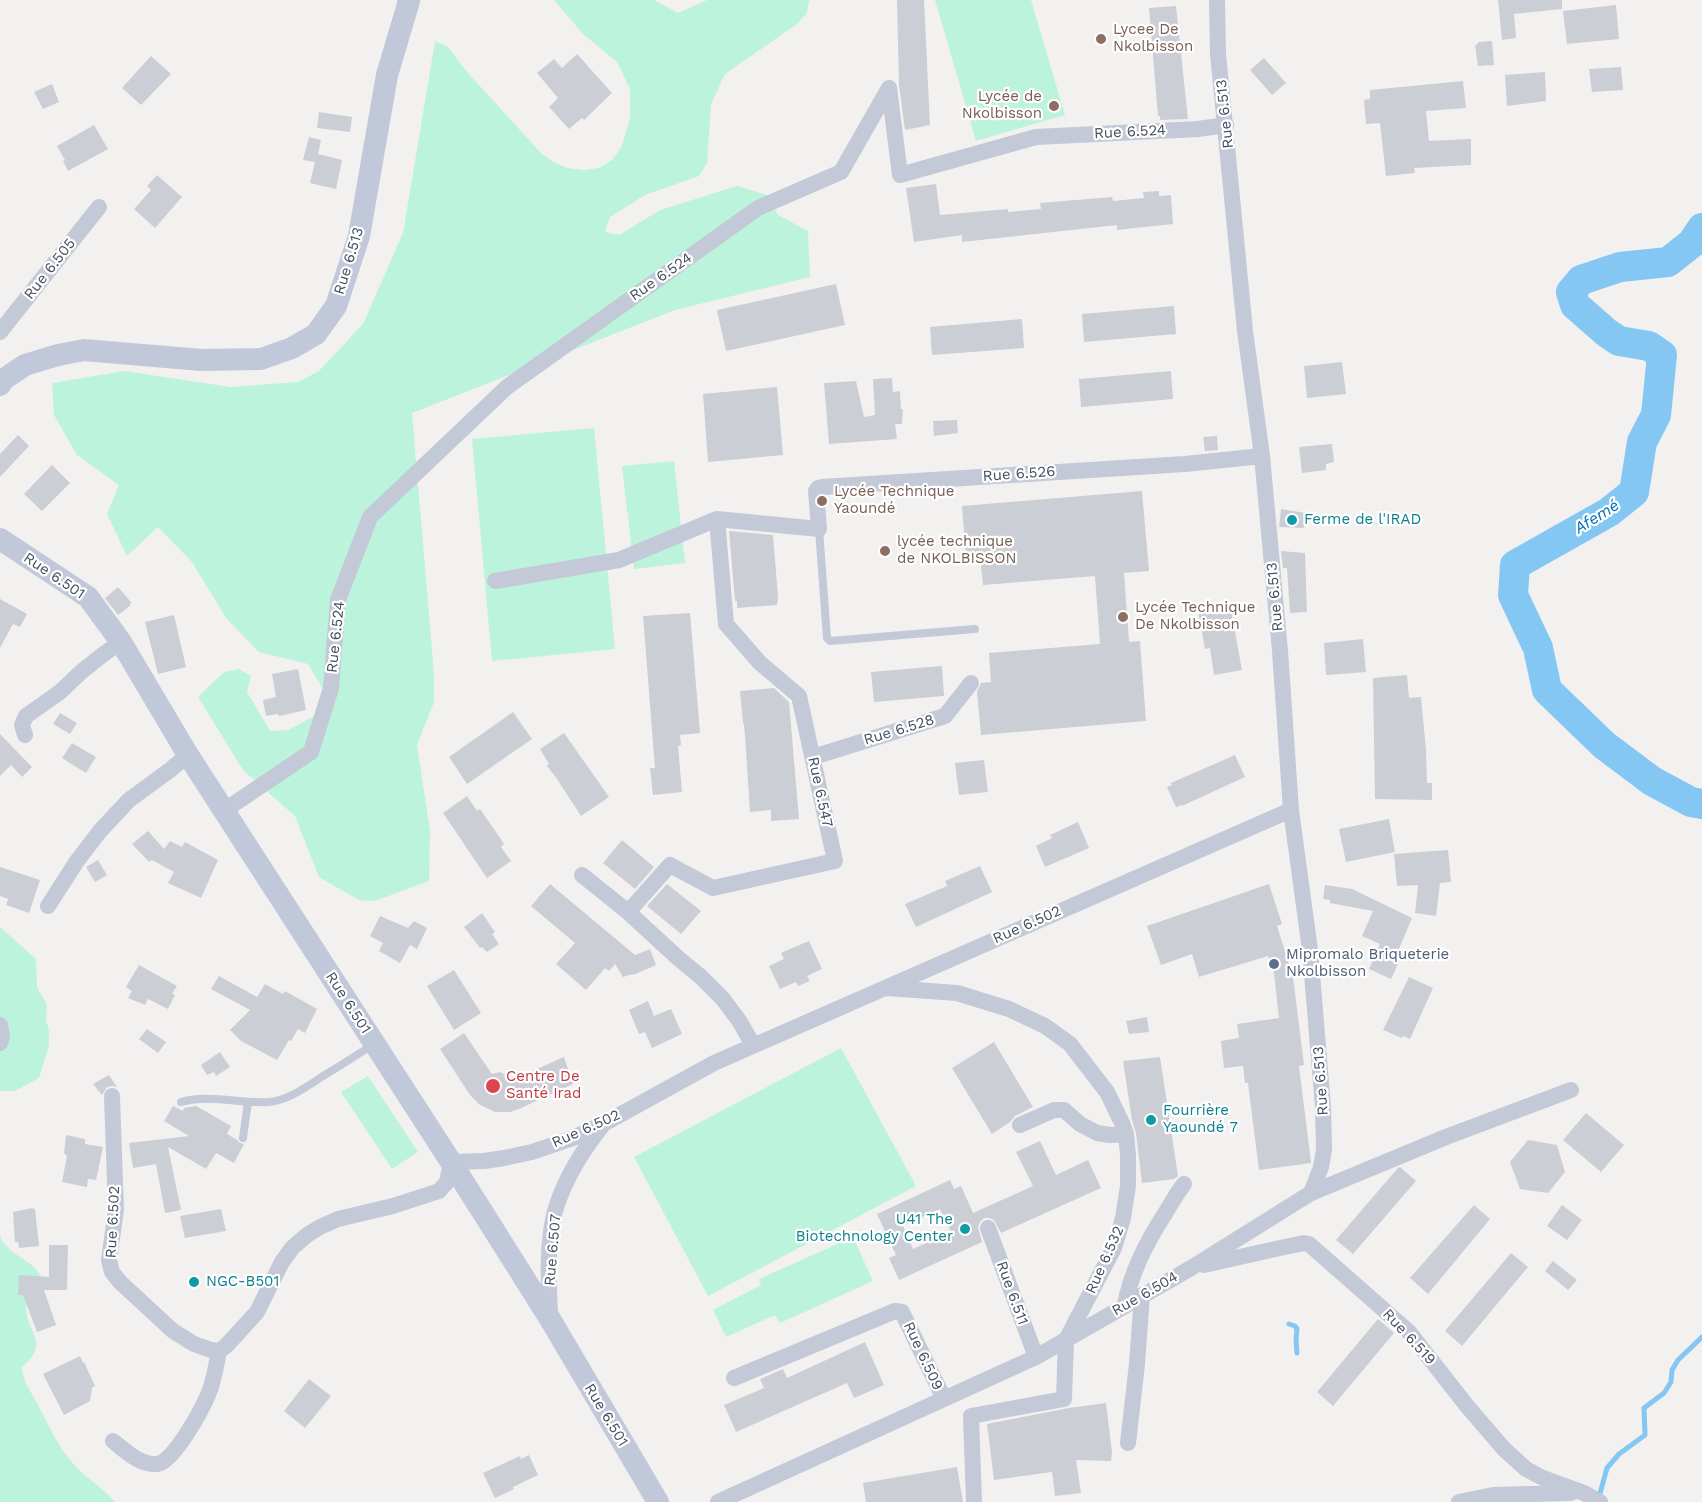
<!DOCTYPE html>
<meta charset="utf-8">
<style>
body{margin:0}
canvas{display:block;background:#f3f0f0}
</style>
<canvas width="1702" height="1502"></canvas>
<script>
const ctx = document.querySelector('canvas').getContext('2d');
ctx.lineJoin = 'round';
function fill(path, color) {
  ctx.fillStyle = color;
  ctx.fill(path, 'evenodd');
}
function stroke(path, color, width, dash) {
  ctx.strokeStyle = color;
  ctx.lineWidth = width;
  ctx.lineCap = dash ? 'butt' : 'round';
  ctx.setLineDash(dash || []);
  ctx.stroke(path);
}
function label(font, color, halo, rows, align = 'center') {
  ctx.font = font + ' "Work Sans",sans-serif';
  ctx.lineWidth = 4.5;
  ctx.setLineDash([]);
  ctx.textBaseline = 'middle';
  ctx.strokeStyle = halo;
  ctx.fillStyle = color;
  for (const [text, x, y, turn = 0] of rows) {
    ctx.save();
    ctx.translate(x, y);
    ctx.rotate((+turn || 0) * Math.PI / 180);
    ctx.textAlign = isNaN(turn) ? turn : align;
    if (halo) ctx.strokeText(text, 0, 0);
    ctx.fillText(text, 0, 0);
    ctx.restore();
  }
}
fill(new Path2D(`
 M 554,0 L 654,0 L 678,13 L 707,0 L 809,0 L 807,13 L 797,24 L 725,74 L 711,104 L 707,163 L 699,176 L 645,195 L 610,217 L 605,232 L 619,235 L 660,210 L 737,186 L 767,195 L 778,215 L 808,231 L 810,277 L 675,310 L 412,413 L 434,674 L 434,702 L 417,745 L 430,831 L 429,881 L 375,901 L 359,900 L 319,877 L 295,816 L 243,770 L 198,697 L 224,672 L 239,669 L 251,676 L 247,692 L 270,731 L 288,730 L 322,712 L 327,696 L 308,664 L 259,652 L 226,618 L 192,562 L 158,527 L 127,556 L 107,514 L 119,485 L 77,455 L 54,415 L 52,383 L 124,371 L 231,387 L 298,382 L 319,371 L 363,324 L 403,233 L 435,41 L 448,47 L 467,72 L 541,153 L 553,162 L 568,168 L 584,170 L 599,168 L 612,160 L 621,148 L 630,119 L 630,89 L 617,62 L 583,34 Z
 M 935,0 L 1031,0 L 1065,115 L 976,141 Z
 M 594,428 L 615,649 L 492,661 L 472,439 Z
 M 674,461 L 685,563 L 634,569 L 622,466 Z
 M 0,927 L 36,959 L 37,987 L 47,1005 L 46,1020 L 49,1031 L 49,1046 L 39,1078 L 15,1091 L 0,1091 Z
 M 841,1048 L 916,1186 L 708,1296 L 634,1157 Z
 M 368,1076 L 418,1152 L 392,1169 L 341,1092 Z
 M 0,1236 C 8,1256 33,1259 41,1277 C 37,1284 28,1294 27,1302 C 21,1329 54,1341 22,1367 C 23,1381 29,1389 36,1401 C 49,1425 57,1447 77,1468 C 89,1480 104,1489 115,1502 L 0,1502 Z
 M 853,1237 L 873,1281 L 780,1323 L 775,1315 L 726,1337 L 713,1310 L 761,1285 L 759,1279 Z`), '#bcf3dc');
stroke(new Path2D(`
 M 1289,1324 L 1295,1326 L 1297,1329 L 1296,1339 L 1297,1353
 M 1599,1497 L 1607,1468 L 1619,1454 L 1645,1435 L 1644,1408 L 1664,1393 L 1671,1382 L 1672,1370 L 1678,1360 L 1702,1337`), '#85c7f3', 5);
stroke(new Path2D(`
 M 1702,228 L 1692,243 L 1668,262 L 1620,267 L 1581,280 L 1571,292 L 1575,305 L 1607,333 L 1619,341 L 1649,346 L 1662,355 L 1656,415 L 1642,442 L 1634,492 L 1609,512 L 1515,565 L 1513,595 L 1538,648 L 1547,690 L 1604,745 L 1652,781 L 1691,802 L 1702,804`), '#85c7f3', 30);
fill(new Path2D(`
 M 897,0 L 924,0 L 930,125 L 905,130 L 899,85 Z
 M 1498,0 L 1562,0 L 1562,9 L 1514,14 L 1516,38 L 1502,40 Z
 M 1616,5 L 1619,39 L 1567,44 L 1563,11 Z
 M 1176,6 L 1188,119 L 1160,120 L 1160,116 L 1158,116 L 1149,8 Z
 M 1492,41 L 1494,65 L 1478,66 L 1475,45 L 1478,44 L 1478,42 Z
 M 577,54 L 612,93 L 584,120 L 582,118 L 569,129 L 549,107 L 558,98 L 537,73 L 554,59 L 562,68 Z
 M 151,56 L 171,74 L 141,105 L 122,88 Z
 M 1264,58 L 1286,83 L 1272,95 L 1250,70 Z
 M 1621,67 L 1623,90 L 1592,92 L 1589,69 Z
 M 1545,72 L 1546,101 L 1507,106 L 1505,75 Z
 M 1463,81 L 1466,108 L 1426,111 L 1429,141 L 1471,139 L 1471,165 L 1414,168 L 1415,173 L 1386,176 L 1380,123 L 1366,124 L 1364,100 L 1370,99 L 1370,90 Z
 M 52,84 L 59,102 L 43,109 L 34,92 Z
 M 319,112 L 352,117 L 350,132 L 317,128 Z
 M 94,125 L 108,149 L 68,171 L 63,161 L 65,160 L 57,146 Z
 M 309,137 L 321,140 L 318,154 L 342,160 L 336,189 L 310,183 L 315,162 L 303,160 Z
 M 157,175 L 182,197 L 155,228 L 134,209 L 151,190 L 147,186 Z
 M 936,184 L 940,215 L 1008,209 L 1008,212 L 1041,209 L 1040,203 L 1112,197 L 1113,201 L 1144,198 L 1143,192 L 1159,191 L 1159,196 L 1171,195 L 1173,224 L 1117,230 L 1117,225 L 962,242 L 962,235 L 914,242 L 906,188 Z
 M 836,284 L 845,325 L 726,351 L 717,310 Z
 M 1174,306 L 1176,334 L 1084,342 L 1082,314 Z
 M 1022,319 L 1024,348 L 932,355 L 930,327 Z
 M 1342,362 L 1346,394 L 1307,398 L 1304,366 Z
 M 1171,371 L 1173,399 L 1081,407 L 1079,379 Z
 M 892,378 L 893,392 L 900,391 L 901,409 L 903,409 L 902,424 L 895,424 L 897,439 L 829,444 L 824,383 L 856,381 L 864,417 L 875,415 L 873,379 Z
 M 777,387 L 783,455 L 708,462 L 703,394 Z
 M 957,420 L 958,433 L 934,436 L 933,421 Z
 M 18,435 L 29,446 L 0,477 L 0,454 Z
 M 1217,436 L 1218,450 L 1205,451 L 1203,437 Z
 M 1332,444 L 1334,462 L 1326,464 L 1326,470 L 1302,473 L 1299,447 Z
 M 52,465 L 70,483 L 42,511 L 24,494 Z
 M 1142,491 L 1149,571 L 1124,573 L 1129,642 L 1140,641 L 1146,721 L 981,735 L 977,692 L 981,683 L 991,682 L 989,653 L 1100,644 L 1095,576 L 983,585 L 980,556 L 966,557 L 962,506 Z
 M 1281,509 L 1306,513 L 1304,528 L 1279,527 Z
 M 729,531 L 773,535 L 778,597 L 777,605 L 737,608 L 737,601 L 735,601 Z
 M 1281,551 L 1305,553 L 1307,612 L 1290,613 L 1287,568 L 1283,568 Z
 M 118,587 L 131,602 L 130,606 L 118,615 L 105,598 Z
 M 0,599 L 27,614 L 20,627 L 13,624 L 0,648 Z
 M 1230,605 L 1242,670 L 1214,675 L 1210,648 L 1205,649 L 1198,611 Z
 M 690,613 L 700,733 L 680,735 L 681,745 L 678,746 L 682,792 L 653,795 L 650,768 L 655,768 L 643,616 Z
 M 174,615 L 186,667 L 158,674 L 145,622 Z
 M 1363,639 L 1366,672 L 1326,675 L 1324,643 Z
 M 942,666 L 944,696 L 874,702 L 871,672 Z
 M 298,669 L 306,710 L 279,716 L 278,714 L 266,716 L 263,700 L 276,697 L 272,674 Z
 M 1407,675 L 1409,698 L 1421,697 L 1426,750 L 1427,783 L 1432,783 L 1432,800 L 1375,799 L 1373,678 Z
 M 774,688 L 789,702 L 799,819 L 771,821 L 771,810 L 750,812 L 745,736 L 744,724 L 743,723 L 740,691 Z
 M 513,712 L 532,739 L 467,784 L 449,757 Z
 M 60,713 L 77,723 L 70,734 L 53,724 Z
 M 564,733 L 609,797 L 581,816 L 555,776 L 547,766 L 549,764 L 540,749 Z
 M 0,734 L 32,767 L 22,777 L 11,765 L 0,776 Z
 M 72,743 L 96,757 L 86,773 L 62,758 Z
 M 1235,755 L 1245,777 L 1182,806 L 1182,805 L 1176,807 L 1167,787 L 1172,785 L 1171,783 Z
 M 984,760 L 988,792 L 959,795 L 955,763 Z
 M 467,796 L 477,811 L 480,809 L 496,832 L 504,844 L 501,847 L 511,861 L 487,878 L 443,813 Z
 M 1389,819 L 1395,852 L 1346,862 L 1339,829 Z
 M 1078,822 L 1089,848 L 1045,867 L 1036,846 L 1052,838 L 1050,835 Z
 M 148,831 L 164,849 L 170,841 L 182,847 L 185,842 L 218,860 L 201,898 L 168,883 L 174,872 L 152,860 L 149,862 L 132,844 Z
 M 622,840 L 654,867 L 635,889 L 603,863 Z
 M 1448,850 L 1451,882 L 1440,883 L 1436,916 L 1415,913 L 1418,885 L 1397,886 L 1394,854 Z
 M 98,860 L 107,875 L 95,882 L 86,867 Z
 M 980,866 L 992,892 L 916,927 L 905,904 L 947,886 L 945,881 Z
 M 0,867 L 40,880 L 29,913 L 6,905 L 8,899 L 0,896 Z
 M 550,884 L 635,955 L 650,949 L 656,965 L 633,975 L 633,974 L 623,977 L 615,964 L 609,971 L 605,968 L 586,990 L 556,964 L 575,943 L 531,906 Z
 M 667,884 L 701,911 L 681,934 L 647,906 Z
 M 1269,884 L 1282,924 L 1277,926 L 1293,977 L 1304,1065 L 1299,1066 L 1311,1162 L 1311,1163 L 1259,1170 L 1248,1083 L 1245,1083 L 1243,1066 L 1224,1068 L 1221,1041 L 1239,1038 L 1237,1024 L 1279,1018 L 1274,973 L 1268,956 L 1199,977 L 1192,954 L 1161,965 L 1147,926 Z
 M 1325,885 L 1352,889 L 1412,918 L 1399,949 L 1404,951 L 1391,979 L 1369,969 L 1380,944 L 1362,936 L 1373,911 L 1330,903 L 1330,900 L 1323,899 Z
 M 482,913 L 495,932 L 492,934 L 499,944 L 487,952 L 482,947 L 480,948 L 464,927 Z
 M 380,916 L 408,928 L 414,921 L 427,928 L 417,949 L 410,945 L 400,963 L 379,951 L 383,943 L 370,936 Z
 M 809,941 L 822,969 L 807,976 L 810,981 L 798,986 L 796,982 L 780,989 L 769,966 L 784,959 L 781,953 L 783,952 Z
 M 139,965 L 177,986 L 172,994 L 175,995 L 168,1009 L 148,999 L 145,1005 L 128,998 L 132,991 L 126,987 Z
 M 454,970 L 481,1013 L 454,1030 L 427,986 Z
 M 219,976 L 257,997 L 265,984 L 283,994 L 285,991 L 317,1009 L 305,1033 L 298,1029 L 291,1041 L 289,1040 L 277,1060 L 241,1041 L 230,1030 L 250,1010 L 211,989 Z
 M 1409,977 L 1433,988 L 1410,1039 L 1403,1036 L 1402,1038 L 1383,1030 Z
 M 648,1001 L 654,1016 L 671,1009 L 682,1034 L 652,1048 L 645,1032 L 639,1034 L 629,1010 Z
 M 1147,1017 L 1149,1032 L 1129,1034 L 1126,1021 Z
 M 147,1029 L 166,1042 L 158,1053 L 139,1039 Z
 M 464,1033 L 492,1074 L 500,1072 L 514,1079 L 564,1057 L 573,1084 L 519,1109 L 510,1112 L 495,1112 L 480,1105 L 470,1095 L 440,1049 Z
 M 994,1042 L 1033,1107 L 1015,1116 L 1010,1122 L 992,1134 L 952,1068 Z
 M 220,1052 L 230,1067 L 216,1076 L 214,1072 L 207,1075 L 201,1065 Z
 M 1160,1057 L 1178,1176 L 1174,1179 L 1142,1183 L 1136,1133 L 1132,1120 L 1123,1061 Z
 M 109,1075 L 117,1087 L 112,1086 L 107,1087 L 102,1095 L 93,1084 Z
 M 173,1106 L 183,1111 L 184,1108 L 196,1106 L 231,1126 L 227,1134 L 237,1140 L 240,1143 L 244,1144 L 234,1163 L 216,1153 L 206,1169 L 168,1147 L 181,1210 L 165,1213 L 156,1164 L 133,1168 L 129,1143 L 189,1136 L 164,1121 Z
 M 1586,1113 L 1624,1145 L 1601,1172 L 1563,1140 Z
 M 66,1135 L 85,1139 L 85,1144 L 103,1147 L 96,1180 L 88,1179 L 87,1187 L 62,1182 L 67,1156 L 64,1153 Z
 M 1528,1140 L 1557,1145 L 1565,1172 L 1548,1193 L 1520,1189 L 1510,1162 Z
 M 1040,1141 L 1056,1175 L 1088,1160 L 1101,1188 L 1001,1233 L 994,1220 L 989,1218 L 984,1218 L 980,1222 L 978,1227 L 982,1242 L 899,1280 L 889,1258 L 896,1255 L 877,1214 L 950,1180 L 954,1189 L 961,1186 L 973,1213 L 1033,1186 L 1016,1152 ZM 940,1209 L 951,1232 L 913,1249 L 903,1226 Z
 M 1400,1167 L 1416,1181 L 1353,1254 L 1336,1240 L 1397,1169 Z
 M 1474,1205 L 1490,1219 L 1428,1294 L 1410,1278 Z
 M 1562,1205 L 1582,1220 L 1567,1240 L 1547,1226 Z
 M 32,1208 L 35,1209 L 39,1246 L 19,1248 L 18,1242 L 15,1242 L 13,1212 Z
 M 221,1209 L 226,1231 L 185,1238 L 180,1216 Z
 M 49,1245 L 68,1245 L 67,1290 L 44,1290 L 56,1325 L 37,1332 L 23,1295 L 18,1295 L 19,1275 L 49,1277 Z
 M 1511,1253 L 1528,1267 L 1462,1346 L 1445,1331 Z
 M 1553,1261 L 1577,1280 L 1568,1290 L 1545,1271 Z
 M 1378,1319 L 1394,1333 L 1333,1406 L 1317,1392 Z
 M 865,1342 L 884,1385 L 854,1398 L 847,1383 L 736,1432 L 724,1405 L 764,1388 L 760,1379 L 783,1369 L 787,1378 Z
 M 80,1356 L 83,1363 L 84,1362 L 95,1386 L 92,1388 L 90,1401 L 64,1415 L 43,1374 Z
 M 309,1379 L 331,1396 L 305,1428 L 284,1411 Z
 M 1106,1403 L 1112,1452 L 1111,1461 L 1076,1460 L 1081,1493 L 1055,1496 L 1052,1472 L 994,1480 L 987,1424 L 1069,1408 Z
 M 529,1455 L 538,1475 L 513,1487 L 514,1489 L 495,1498 L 483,1473 L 520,1456 L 521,1459 Z
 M 957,1467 L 963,1502 L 866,1502 L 863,1483 Z`), '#ccced6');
stroke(new Path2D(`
 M 819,529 L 827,638 L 830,641 L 975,629
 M 181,1102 C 212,1094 239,1104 269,1102 C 289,1100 306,1087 323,1076 C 340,1066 357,1055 374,1044
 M 243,1138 L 248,1102`), '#c3c9d6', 8);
stroke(new Path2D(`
 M 1217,0 L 1218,54 L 1234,218 L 1245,331 L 1262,456 L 1280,651 L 1291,810 L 1310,950 L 1323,1107 L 1324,1150 L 1321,1167 L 1311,1193
 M 0,332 L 99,207
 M 717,519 L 726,624 L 760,663 L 799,696 L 835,861 L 713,888 L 670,865 L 628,912 L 678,958 L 701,977 L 723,999 L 740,1022 L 753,1045
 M 495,581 L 619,560 L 717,519 L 819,529 L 816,491 L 818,488 L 822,487 L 1185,464 L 1262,456
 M 25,735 L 22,725 L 26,716 L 60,692 L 81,672 L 105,653 L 121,642
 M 813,757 L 945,716 L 971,683
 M 225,810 L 311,752 L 331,688 L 338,600 L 370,517 L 507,387 L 758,208 L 841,172 L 889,88 L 900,175 L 1036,137 L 1198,129 L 1226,125
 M 582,875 L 628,912
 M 48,906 L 77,861 L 100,831 L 129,800 L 170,770 L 188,755
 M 887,988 L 957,993 L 1009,1009 L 1045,1026 L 1070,1044 L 1107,1092 L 1122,1123 L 1126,1134 L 1128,1155 L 1128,1186 L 1123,1218 L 1114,1248 L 1066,1340 L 1064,1399 L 971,1416 L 974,1502
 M 0,1025 L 2,1036 L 0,1043
 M 112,1096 L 116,1210 L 109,1260 L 112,1272 L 120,1282 L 173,1331 L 194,1344 L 211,1350 L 219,1351 L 226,1346 L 257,1312 L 282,1262 L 292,1248 L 307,1235 L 320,1227 L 338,1219 L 393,1206 L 439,1191 L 447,1182 L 451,1162 L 484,1161 L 504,1158 L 532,1152 L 573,1138 L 605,1123 L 714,1063 L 1291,810
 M 1020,1125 L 1054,1110 L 1064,1110 L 1080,1124 L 1097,1133 L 1110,1135 L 1126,1134
 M 988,1228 L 1036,1357
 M 1204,1265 L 1280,1248 L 1304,1243 L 1309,1244 L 1409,1332 L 1467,1406 L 1504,1449 L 1526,1469 L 1543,1478 L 1584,1493 L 1600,1502
 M 1125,1305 C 1131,1271 1147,1241 1166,1212 C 1172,1202 1177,1193 1184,1184
 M 550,1318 C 549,1283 546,1245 555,1211 C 564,1180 583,1150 602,1126
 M 734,1378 L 895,1311 L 902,1312 L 944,1399
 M 113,1441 C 126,1451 139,1465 157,1464 C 173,1463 201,1411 208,1395 C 214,1381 216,1366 219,1351
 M 1128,1443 L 1137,1364 L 1142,1295
 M 718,1502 L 1036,1357 L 1191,1268 L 1311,1193 L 1446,1137 L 1571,1090
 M 1459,1502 L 1493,1495 L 1571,1493`), '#c3c9d6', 16);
stroke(new Path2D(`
 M 0,385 L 4,379 L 25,365 L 58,355 L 84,350 L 201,360 L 261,359 L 292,348 L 316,334 L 336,306 L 359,236 L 387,75 L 409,1 L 408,0
 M 0,539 L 88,597 L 121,642 L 188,755 L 451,1162 L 550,1319 L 658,1502`), '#c1c8da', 22);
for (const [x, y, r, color] of [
 [1101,39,6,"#8d6e63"],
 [1054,106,6,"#8d6e63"],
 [822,501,6,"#8d6e63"],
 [1292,520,6,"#0f9aa8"],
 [885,551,6,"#8d6e63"],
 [1123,617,6,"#8d6e63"],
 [1274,964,6,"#5c6f8a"],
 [493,1086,8,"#e0444e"],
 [1151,1120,6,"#0f9aa8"],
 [965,1229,6,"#0f9aa8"],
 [194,1282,6,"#0f9aa8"]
]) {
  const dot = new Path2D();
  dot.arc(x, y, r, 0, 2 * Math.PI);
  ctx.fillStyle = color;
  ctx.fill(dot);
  stroke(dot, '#fff', 2);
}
label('15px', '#785e54', '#fff', [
 ["Lycee De",1113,30],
 ["Nkolbisson",1113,47],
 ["Lycée de",1042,97,"right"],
 ["Nkolbisson",1042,114,"right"],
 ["Lycée Technique",834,492],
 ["Yaoundé",834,509],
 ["lycée technique",897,542],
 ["de NKOLBISSON",897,559],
 ["Lycée Technique",1135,608],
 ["De Nkolbisson",1135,625]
], 'left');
label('15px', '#464f5f', '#fff', [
 ["Rue 6.513",1225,114,-96],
 ["Rue 6.524",1130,132,-3],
 ["Rue 6.513",349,261,-73],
 ["Rue 6.505",50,269,-52],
 ["Rue 6.524",661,277,-35],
 ["Rue 6.526",1019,474,-4],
 ["Rue 6.501",54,576,34],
 ["Rue 6.513",1275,597,-95],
 ["Rue 6.524",336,637,-84],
 ["Rue 6.528",899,730,-17],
 ["Rue 6.547",820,792,78],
 ["Rue 6.502",1027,925,-24],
 ["Rue 6.501",348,1003,57],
 ["Rue 6.513",1321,1081,-94],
 ["Rue 6.502",586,1129,-24],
 ["Rue 6.502",113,1222,-87],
 ["Rue 6.507",553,1250,-85],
 ["Rue 6.532",1105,1260,-66],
 ["Rue 6.511",1012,1293,70],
 ["Rue 6.504",1145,1294,-30],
 ["Rue 6.519",1409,1337,47],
 ["Rue 6.509",923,1356,65],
 ["Rue 6.501",606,1415,59]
]);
label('15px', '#0d838f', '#fff', [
 ["Ferme de l'IRAD",1304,520],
 ["Fourrière",1163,1111],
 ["Yaoundé 7",1163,1128],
 ["U41 The",953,1220,"right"],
 ["Biotechnology Center",953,1237,"right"],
 ["NGC-B501",206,1282]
], 'left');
label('15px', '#4e5e75', '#fff', [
 ["Mipromalo Briqueterie",1286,955],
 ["Nkolbisson",1286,972]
], 'left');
label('15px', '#be3a42', '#fff', [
 ["Centre De",506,1077],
 ["Santé Irad",506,1094]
], 'left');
label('italic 16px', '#016eb8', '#fff', [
 ["Afemé",1597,517,-32]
]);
</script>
